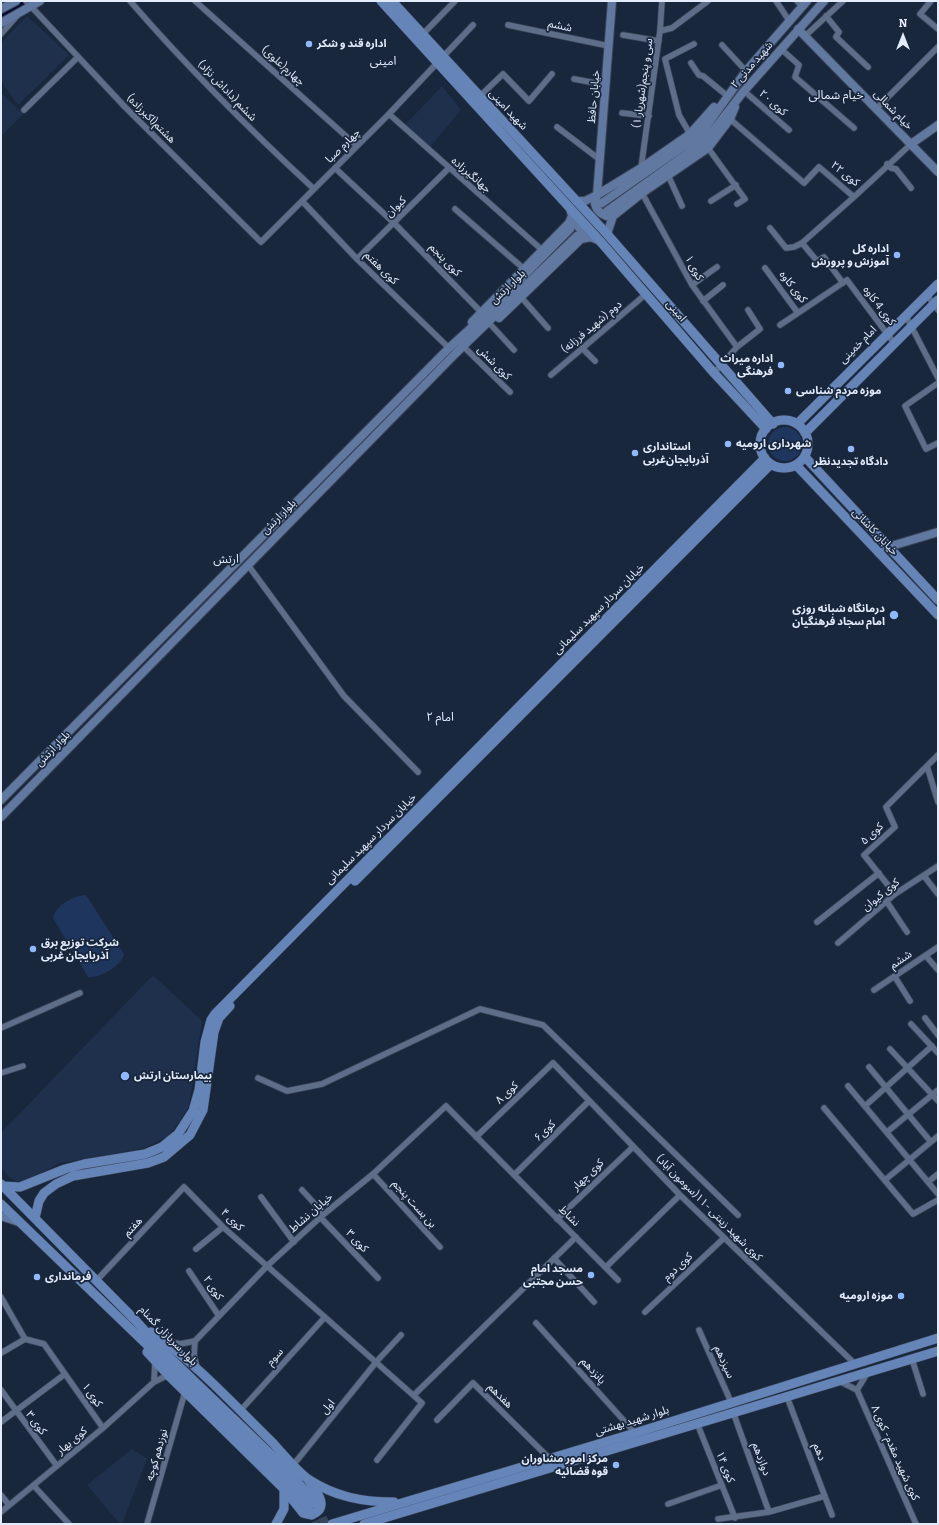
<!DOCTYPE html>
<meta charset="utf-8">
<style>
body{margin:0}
#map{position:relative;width:939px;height:1525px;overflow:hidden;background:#19273d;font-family:Bitter,serif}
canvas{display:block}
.frame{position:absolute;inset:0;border:2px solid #e3ecfc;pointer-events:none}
.north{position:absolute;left:883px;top:16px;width:40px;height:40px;-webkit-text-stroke:3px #19273d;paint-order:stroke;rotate:0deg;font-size:11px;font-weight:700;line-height:16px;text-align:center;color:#e3ecfc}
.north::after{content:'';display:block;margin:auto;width:14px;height:18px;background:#e3ecfc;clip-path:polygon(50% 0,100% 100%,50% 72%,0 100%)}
</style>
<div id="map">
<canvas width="939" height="1525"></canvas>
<div class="frame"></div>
<div class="north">N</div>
</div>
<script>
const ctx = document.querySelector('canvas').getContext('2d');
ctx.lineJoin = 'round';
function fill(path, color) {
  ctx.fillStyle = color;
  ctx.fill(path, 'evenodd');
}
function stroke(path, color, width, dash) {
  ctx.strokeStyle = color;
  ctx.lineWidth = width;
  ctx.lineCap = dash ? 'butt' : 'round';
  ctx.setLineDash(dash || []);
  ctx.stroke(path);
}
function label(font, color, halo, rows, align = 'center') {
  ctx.font = font + ' Bitter,"Noto Sans Arabic",serif';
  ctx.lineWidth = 3.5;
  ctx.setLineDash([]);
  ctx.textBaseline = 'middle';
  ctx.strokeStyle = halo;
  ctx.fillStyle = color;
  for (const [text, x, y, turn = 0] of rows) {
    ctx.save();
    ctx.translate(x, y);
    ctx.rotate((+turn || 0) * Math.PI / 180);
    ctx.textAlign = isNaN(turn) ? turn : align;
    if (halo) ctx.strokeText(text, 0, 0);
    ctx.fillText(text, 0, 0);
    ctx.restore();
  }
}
fill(new Path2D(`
 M 27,16 L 69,55 L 18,105 L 1,81 L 1,43 Z
 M 442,86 L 461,110 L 430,147 L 405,125 Z
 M 1,93 L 23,114 L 1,136 Z
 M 153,975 L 202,1021 L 189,1106 L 181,1120 L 168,1136 L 145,1148 L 60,1163 L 32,1178 L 17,1182 L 10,1178 L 1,1168 L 1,1133 Z
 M 132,1449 L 147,1459 L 122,1524 L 120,1524 L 87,1485 Z`), '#1f304c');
fill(new Path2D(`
 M768 444a17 17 0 1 1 34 0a17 17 0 1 1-34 0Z
 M 86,895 L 124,954 C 121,966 101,978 88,977 L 53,918 C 57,904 73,896 86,895 Z`), '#1e355d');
stroke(new Path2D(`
 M 1,15 L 25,1`), '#000a2e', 7);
stroke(new Path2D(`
 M 317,1505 L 325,1524
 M 309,1509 L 315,1524`), '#37455a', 9, [9, 4.5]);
const street = new Path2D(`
 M 26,1 L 125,107 L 261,242 L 389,114 L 473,25
 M 130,1 C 188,68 249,129 314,189
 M 195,1 L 357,146
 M 776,1 L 790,22
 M 797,1 L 802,6
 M 931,1 L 920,14 L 938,29
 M 826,16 L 839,32 L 836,37 L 868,67
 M 508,25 L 609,46
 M 660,31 L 672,28 L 708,1
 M 1,34 L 17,16
 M 422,35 L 455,1
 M 623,35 L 659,41
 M 805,36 L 843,1
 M 722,45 L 746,71
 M 781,49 L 799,65 L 795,77 L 854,128
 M 691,63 L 699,75 L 703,76 L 725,94
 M 574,79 L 606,85
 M 744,91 L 789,130
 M 479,97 L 503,74 L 529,101 L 552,74
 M 876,109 L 938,47
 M 24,110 L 78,57
 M 622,113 L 649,116
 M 389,114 L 541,249
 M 730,119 L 804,183 L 819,167 L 854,197 L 911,144
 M 557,127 L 599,159
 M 690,134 L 679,115 L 665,59 L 694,44
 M 708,148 L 745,199 L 737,204
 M 887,164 L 891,168 L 896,169 L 911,188
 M 335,168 L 394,223 L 481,312
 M 641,168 L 660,31 L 662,1
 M 668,175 L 682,206
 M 642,193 L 692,285 L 737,347
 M 302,201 L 357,259 L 449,348
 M 711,201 L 736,185
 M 455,209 L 523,268
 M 770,228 L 786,248 L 794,247 L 802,243 L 854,197
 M 802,243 L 817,261 L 824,257 L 843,283
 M 357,259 L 449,168
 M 765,268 L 798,313 L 847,280 L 894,343
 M 692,285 L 717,267
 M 927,295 L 938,310
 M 521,297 L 548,328
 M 703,301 L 723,285
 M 906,316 L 938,378
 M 491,325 L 514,350
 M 780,325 L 798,313
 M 465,348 L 510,392
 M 582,348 L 595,361
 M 714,373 L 737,347 L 760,329 L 748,310
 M 551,375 L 646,294
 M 938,383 L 905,406 L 926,449 L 938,443
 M 248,565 L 344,696 L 418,772
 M 927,766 L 938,802
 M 924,876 L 938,894
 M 895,894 L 864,855 L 895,827 L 886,807 L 938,755
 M 887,902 L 907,932
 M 817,922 L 879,873
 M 838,943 L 895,894 L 938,866
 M 926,956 L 938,970
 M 895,977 L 910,1001
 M 874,990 L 938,947
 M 925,1018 L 938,1035
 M 911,1024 L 938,1053
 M 1,1028 L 80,993
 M 890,1049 L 938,1101
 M 869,1067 L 931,1142
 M 1,1073 L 23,1066
 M 258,1078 L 287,1091 L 322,1084 L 480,1009 L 543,1025 L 738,1215
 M 848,1086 L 938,1194
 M 865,1106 L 932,1046
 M 824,1108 L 913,1214 L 938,1200
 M 887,1132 L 938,1090
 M 476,1137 L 553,1063 L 680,1195 L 855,1364
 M 373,1174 L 440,1247
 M 514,1175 L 589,1101
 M 885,1180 L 938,1136
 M 928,1182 L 938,1174
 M 302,1190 L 324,1214
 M 261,1197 L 294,1242
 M 321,1218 L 378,1278
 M 557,1219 L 633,1147
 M 196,1249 L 223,1227
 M 554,1258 L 594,1302
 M 606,1267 L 680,1195
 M 189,1271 L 219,1316
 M 96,1281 L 184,1187 L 223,1227 L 422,1403 L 377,1460
 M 1,1297 L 25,1339
 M 645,1312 L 724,1238
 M 536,1323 L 635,1433
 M 699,1330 L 731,1402
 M 166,1341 L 180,1344 L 195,1341
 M 195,1341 L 267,1266 L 324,1214 L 373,1174 L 446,1106 L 618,1280
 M 195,1341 L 194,1355 L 197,1368
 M 1,1353 L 25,1339 L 44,1344 L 103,1428
 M 912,1359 L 923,1394
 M 839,1381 L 857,1390 L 868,1372
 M 154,1382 L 155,1362
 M 1,1390 L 57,1466
 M 857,1390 L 916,1524
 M 414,1395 L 576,1237
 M 787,1397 L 832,1515
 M 240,1411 L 325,1317
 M 733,1412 L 769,1512
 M 437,1420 L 473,1383 L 549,1458
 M 1,1422 L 65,1374
 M 697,1423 L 735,1518
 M 294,1464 L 377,1361 L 401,1335
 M 34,1486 L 69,1524
 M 1,1495 L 9,1505
 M 668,1504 L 722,1485
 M 1,1512 L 103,1428 L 154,1382 L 168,1375
 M 718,1519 L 769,1512 L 825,1496
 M 147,1524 L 185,1392`);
const secondary = new Path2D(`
 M 612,1 L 597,195 L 595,204 C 597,212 605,218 613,216
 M 1,9 L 16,1
 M 1,23 L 40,1
 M 798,29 L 938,172
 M 911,144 L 938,125
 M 576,201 L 585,201 L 597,195 L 641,168 L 690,134 L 714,107
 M 602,203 L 700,135 L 746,71 L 807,1
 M 607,211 L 705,141 L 744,91 L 824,1
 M 569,223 C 576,222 580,228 583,233 L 581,239
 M 607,234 L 613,216 L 642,193 L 708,148 L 730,119 L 735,107
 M 499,318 L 581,239 L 591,237 L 600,241
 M 472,322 L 569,223 L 572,216 L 570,208
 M 879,553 L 888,547 L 938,532
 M 1,800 L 449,348 L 482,318 L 570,229
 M 1,817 L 455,354 L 577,236
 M 1,1216 L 19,1222`);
const primary = new Path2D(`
 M 381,1 L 600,241 L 714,373 L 766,429
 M 392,1 L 607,234 L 773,424
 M760 444a24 24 0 1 1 48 0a24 24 0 1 1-48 0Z
 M 797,424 L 938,284
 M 805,433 L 938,300
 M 805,457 L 938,600
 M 796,465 L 938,615
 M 355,881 L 771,464
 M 1,1184 L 137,1322 L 163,1351 L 288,1471 L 317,1505
 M 2,1186 L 20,1187 L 65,1169 L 84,1164 L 145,1154 L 162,1147 L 178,1134 L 193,1111 L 199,1090 L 205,1042 L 211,1020 L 215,1014 L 765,458
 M 1,1204 L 283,1476 L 309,1509
 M 35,1218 L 39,1201 L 44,1193 L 56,1184 L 73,1176 L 148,1163 L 164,1157 L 190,1135 L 203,1110 L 214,1032 L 219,1018 L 230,1006
 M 151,1332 C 195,1362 233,1404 272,1442 C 281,1452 298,1472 308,1479 C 335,1497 363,1502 394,1502
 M 147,1352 L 168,1375 L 284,1489 L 284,1509 L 276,1524
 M 284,1489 L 303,1513 L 312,1515 C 330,1507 317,1492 309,1481
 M 332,1524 L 635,1433 L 938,1338
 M 364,1524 L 938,1351`);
stroke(street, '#3a4458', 7);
stroke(secondary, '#3a4458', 10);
stroke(primary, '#3a4458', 10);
stroke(street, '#5e6e89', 5.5);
stroke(secondary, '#6179a1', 8);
stroke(primary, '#6584b8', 9);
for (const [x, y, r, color] of [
 [309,44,4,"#8fb8fd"],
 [897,255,4,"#8fb8fd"],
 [781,365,4,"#8fb8fd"],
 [788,391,4,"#8fb8fd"],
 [728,444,4,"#8fb8fd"],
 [851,449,4,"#8fb8fd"],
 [635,453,4,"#8fb8fd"],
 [894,615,5,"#8fb8fd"],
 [33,949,4,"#8fb8fd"],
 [125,1076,5,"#8fb8fd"],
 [591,1275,4,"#8fb8fd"],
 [37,1277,4,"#8fb8fd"],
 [901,1296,4,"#8fb8fd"],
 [616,1465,4,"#8fb8fd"]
]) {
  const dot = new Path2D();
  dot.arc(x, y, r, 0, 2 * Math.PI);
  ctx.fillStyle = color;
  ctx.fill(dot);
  stroke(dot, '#19273d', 1.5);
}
label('11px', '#e3ecfc', '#19273d', [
 ["ششم",560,26,12],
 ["شهید مدنی ۲",752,65,-49],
 ["چهارم(علوی)",283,66,42],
 ["سی و پنجم(شهریار ۱)",643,83,-82],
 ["ششم (داداش نژاد)",227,91,46],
 ["خیابان حافظ",594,97,-85],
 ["کوی ۲۰",773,103,41],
 ["شهید امینی",508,110,47],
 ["خیام شمالی",893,110,46],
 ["هشتم(اکبرزاده)",151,119,45],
 ["چهارم صبا",343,146,-45],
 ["کوی ۲۲",845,174,38],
 ["جهانگیرزاده",471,175,41],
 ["کیوان",396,207,-45],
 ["کوی پنجم",445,260,46],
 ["کوی هفتم",381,268,44],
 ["کوی ۱",694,268,61],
 ["بلوار ارتش",508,287,-44],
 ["کوی کاوه",793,287,52],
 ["کوی 4 کاوه",879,306,53],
 ["امینی",676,311,50],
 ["دوم (شهید فرزانه)",592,327,-40],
 ["امام خمینی",858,345,-45],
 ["کوی شش",494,363,45],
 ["بلوار ارتش",279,517,-45],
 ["خیابان کاشانی",875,532,46],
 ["خیابان سردار سپهبد سلیمانی",599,609,-45],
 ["بلوار ارتش",53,749,-46],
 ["کوی ۵",872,834,-43],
 ["خیابان سردار سپهبد سلیمانی",371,839,-45],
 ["کوی کیوان",881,895,-39],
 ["ششم",901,960,-34],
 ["کوی ۸",507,1093,-44],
 ["کوی۶",545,1131,-44],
 ["کوی چهار",588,1175,-44],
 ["بن بست پنجم",414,1204,48],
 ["کوی شهید زینتی -۱۱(سومون آباد)",709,1208,45],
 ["خیابان نشاط",311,1213,-41],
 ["نشاط",569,1216,45],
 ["کوی ۴",232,1220,44],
 ["هفتم",133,1227,-47],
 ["کوی ۳",357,1241,46],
 ["کوی دوم",678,1267,-43],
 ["کوی ۲",213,1288,56],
 ["بلوار سربازان گمنام",168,1336,46],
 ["سوم",275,1357,-48],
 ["سیزدهم",724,1362,66],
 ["پانزدهم",593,1371,48],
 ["کوی ۱",92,1395,55],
 ["هفدهم",500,1396,45],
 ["اول",328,1407,-51],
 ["بلوار شهید بهشتی",632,1421,-17],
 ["کوی ۳",36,1423,53],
 ["کوی بهار",72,1441,-40],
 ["دهم",819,1452,69],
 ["کوی شهید مقدم- کوی ۸",895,1453,66],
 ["نوزدهم کوچه",157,1455,-74],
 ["دوازدهم",761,1459,70],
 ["کوی ۱۴",725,1467,68]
]);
label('bold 11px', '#e3ecfc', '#19273d', [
 ["اداره قند و شکر",317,44],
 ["اداره کل",889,249,"right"],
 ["آموزش و پرورش",889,262,"right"],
 ["اداره میراث",773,359,"right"],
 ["فرهنگی",773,372,"right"],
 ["موزه مردم شناسی",796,391],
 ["شهرداری ارومیه",736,444],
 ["استانداری",643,447],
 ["آذربایجان‌غربی",643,460],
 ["دادگاه تجدیدنظر",851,462,"center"],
 ["درمانگاه شبانه روزی",885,609,"right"],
 ["امام سجاد فرهنگیان",885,622,"right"],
 ["شرکت توزیع برق",41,943],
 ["آذربایجان غربی",41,956],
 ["بیمارستان ارتش",134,1076],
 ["مسجد امام",583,1269,"right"],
 ["حسن مجتبی",583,1282,"right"],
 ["فرمانداری",45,1277],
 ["موزه ارومیه",893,1296,"right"],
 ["مرکز امور مشاوران",608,1459,"right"],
 ["قوه قضائیه",608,1472,"right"]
], 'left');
label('12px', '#e3ecfc', '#19273d', [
 ["امینی",383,62],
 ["خیام شمالی",836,96],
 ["ارتش",226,560],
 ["امام ۲",440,718]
]);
</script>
